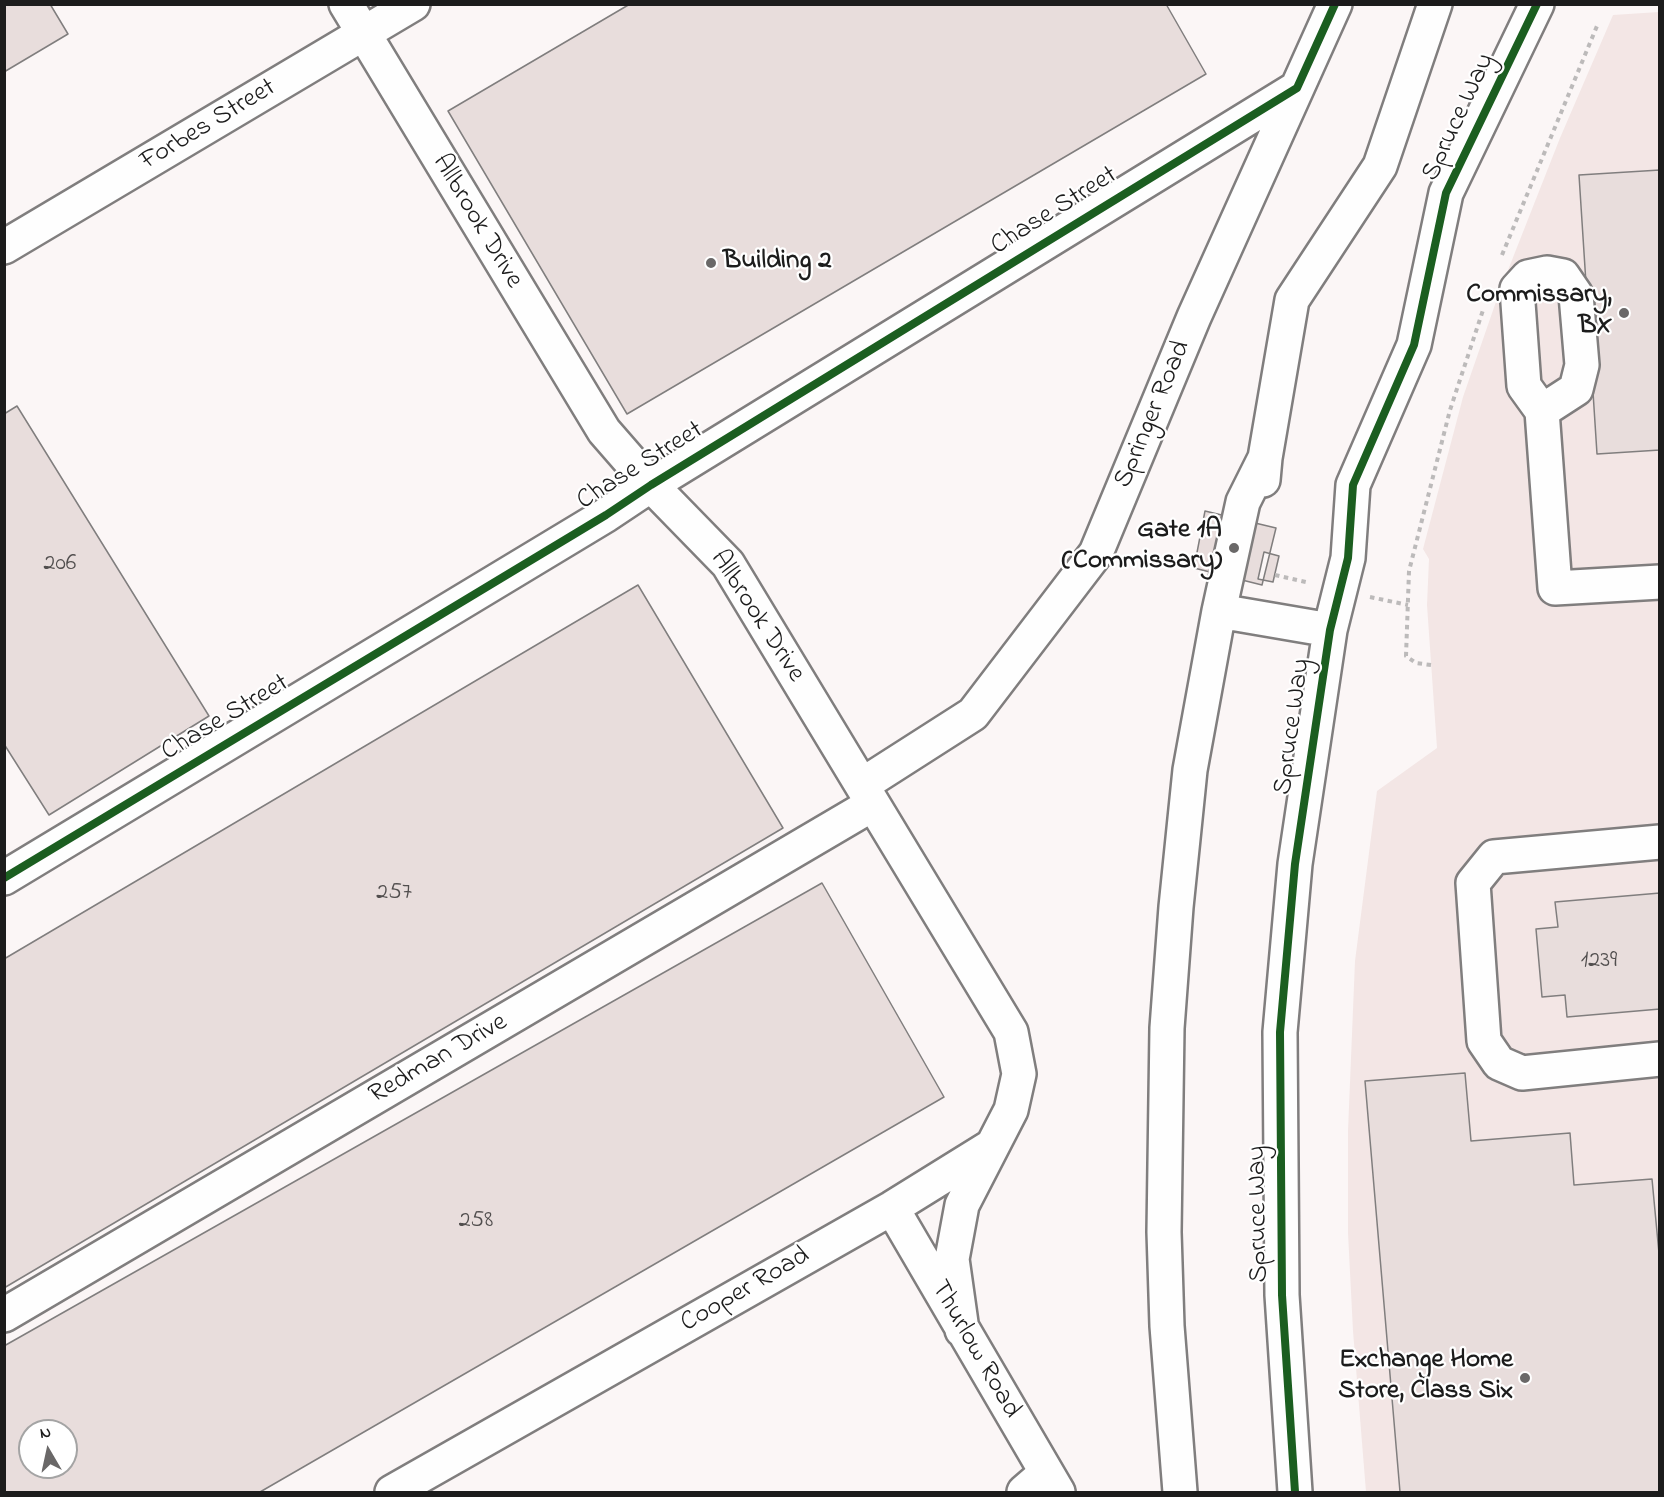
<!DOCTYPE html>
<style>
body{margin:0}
#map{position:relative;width:1664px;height:1497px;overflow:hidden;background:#fbf6f6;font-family:"Indie Flower",sans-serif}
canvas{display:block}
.frame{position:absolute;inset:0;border:6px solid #1c1c1c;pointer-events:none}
.north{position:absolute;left:18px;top:1419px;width:60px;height:60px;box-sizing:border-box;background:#fff;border:2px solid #a4a4a4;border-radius:50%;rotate:351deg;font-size:16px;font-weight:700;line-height:24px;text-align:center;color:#1c1c1c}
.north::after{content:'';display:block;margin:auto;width:21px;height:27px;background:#6a6868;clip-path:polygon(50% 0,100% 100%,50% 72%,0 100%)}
</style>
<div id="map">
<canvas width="1664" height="1497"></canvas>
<div class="frame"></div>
<div class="north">N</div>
</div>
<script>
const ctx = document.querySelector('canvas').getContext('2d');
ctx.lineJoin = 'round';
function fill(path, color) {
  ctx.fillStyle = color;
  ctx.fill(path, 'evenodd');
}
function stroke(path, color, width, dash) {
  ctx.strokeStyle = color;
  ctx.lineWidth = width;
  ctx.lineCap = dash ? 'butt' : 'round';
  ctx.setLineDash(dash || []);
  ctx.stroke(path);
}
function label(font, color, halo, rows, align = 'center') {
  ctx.font = font + ' "Indie Flower",sans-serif';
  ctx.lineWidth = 4.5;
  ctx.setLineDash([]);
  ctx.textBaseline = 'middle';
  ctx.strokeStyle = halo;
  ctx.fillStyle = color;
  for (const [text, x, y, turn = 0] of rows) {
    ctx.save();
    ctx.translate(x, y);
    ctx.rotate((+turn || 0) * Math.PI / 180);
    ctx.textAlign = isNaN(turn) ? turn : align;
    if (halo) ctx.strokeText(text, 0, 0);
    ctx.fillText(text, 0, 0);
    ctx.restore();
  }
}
fill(new Path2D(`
 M 1659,12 L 1659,1492 L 1366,1492 L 1353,1331 L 1348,1233 L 1348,1131 L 1355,961 L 1377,791 L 1437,748 L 1427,605 L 1429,559 L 1423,549 L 1463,397 L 1499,293 L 1560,138 L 1613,15 Z`), '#f3e6e5');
const building = new Path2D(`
 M 4,4 L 50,4 L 68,34 L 4,72 Z
 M 630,4 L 1166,4 L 1206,74 L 627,414 L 448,111 Z
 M 1660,170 L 1660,450 L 1597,454 L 1579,175 Z
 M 17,406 L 209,716 L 49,815 L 4,744 L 4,414 Z
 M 1205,511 L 1276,528 L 1262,585 L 1194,568 Z
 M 1264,552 L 1279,556 L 1273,582 L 1258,579 Z
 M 638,585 L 783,828 L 4,1288 L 4,959 Z
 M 822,883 L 944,1097 L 260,1492 L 4,1492 L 4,1346 ZM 30,1431 L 66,1431 L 66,1467 L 30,1467 Z
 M 1660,893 L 1660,1009 L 1567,1017 L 1565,995 L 1542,997 L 1536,929 L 1558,927 L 1555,902 Z
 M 1465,1073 L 1471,1141 L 1570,1133 L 1574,1185 L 1652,1179 L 1660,1264 L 1660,1492 L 1400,1492 L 1365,1081 Z`);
fill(building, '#e8dddc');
stroke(building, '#807e7e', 1.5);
const minor = new Path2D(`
 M 346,4 L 604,431 L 651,485 L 728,564 L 1011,1032 L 1019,1074 L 1011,1110 L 962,1205 L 952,1259 L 962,1330
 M 4,247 L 413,4
 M 1542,411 L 1576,389 L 1582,365 L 1576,295 L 1563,276 L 1547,273 L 1528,277 L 1517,289 L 1524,386 L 1542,411 L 1555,588 L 1660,582
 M 1263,480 L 1265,458 L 1292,300 L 1380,166 L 1435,4
 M 1219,611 L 1330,630
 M 862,785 L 973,714 L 1096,553 L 1194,317 L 1335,4
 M 1660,842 L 1494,857 L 1473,883 L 1484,1041 L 1499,1063 L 1522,1073 L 1660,1059
 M 4,878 L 606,515 L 651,485 L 1297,88
 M 892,1208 L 1058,1492
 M 4,1315 L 873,804
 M 392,1492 L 892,1208 L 992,1146
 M 1024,1492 L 1046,1473
 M 1180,1492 L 1167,1326 L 1164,1232 L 1167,1028 L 1176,907 L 1190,770 L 1219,611 L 1243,502 L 1265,458
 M 1295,1492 L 1282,1295 L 1280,1032 L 1295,864 L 1330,630 L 1348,558 L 1353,485 L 1414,345 L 1446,193 L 1537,4`);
stroke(minor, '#807e7e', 38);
stroke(new Path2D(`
 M 1502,255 L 1597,26
 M 1275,575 L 1310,583
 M 1370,597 L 1408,605
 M 1431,665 L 1416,663 L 1406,656 L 1409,571 L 1450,410 L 1484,307`), '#bcbaba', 4, [4.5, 4.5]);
stroke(minor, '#fefefe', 33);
stroke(new Path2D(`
 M 4,878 L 606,515 L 651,485 L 1297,88 L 1335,4
 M 1295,1492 L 1282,1295 L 1280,1032 L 1295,864 L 1330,630 L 1348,558 L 1353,485 L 1414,345 L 1446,193 L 1537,4`), '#1b5e20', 8);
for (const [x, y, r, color] of [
 [711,263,6,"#6a6868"],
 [1624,313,6,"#6a6868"],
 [1234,548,6,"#6a6868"],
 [1525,1378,6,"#6a6868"]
]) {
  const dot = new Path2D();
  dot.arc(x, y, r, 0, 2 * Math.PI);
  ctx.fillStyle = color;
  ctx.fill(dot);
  stroke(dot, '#fff', 2);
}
label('24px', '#514e4e', null, [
 ["206",60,565],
 ["257",394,894],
 ["1239",1599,962],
 ["258",476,1222]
]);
label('27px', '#1c1c1c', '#fff', [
 ["Spruce Way",1460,118,-65],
 ["Forbes Street",209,126,-31],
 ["Chase Street",1055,212,-32],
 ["Allbrook Drive",476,222,59],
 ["Springer Road",1154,415,-67],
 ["Chase Street",641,467,-32],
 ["Allbrook Drive",756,617,57],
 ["Chase Street",226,719,-31],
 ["Spruce Way",1294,727,-82],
 ["Redman Drive",439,1060,-30],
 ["Spruce Way",1260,1214,-91],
 ["Cooper Road",746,1291,-30],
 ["Thurlow Road",974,1350,60]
]);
label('bold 27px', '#1c1c1c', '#fff', [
 ["Building 2",723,263,"left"],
 ["Commissary,",1612,297],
 ["BX",1612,328],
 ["Gate 1A",1222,532],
 ["(Commissary)",1222,563],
 ["Exchange Home",1513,1362],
 ["Store, Class Six",1513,1393]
], 'right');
</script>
